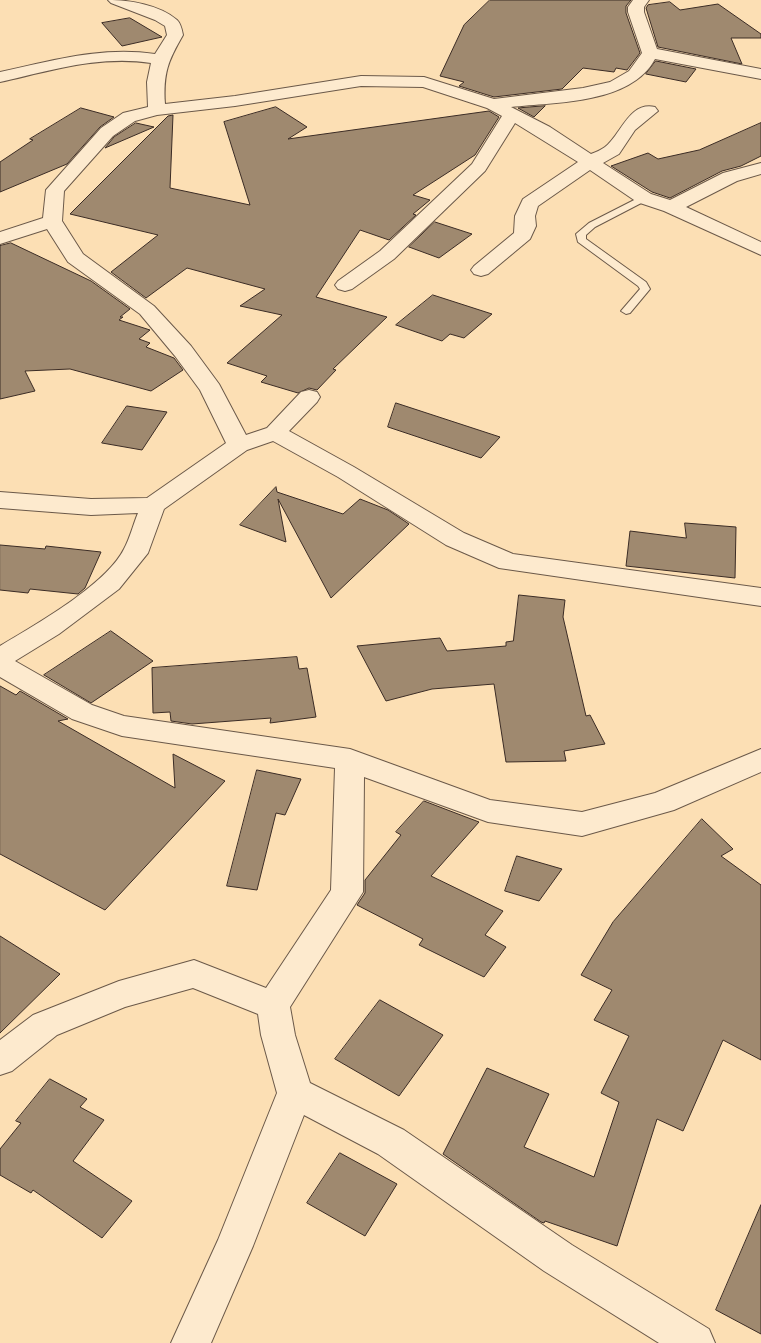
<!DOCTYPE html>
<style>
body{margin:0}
canvas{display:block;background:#fcdfb4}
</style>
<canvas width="761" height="1343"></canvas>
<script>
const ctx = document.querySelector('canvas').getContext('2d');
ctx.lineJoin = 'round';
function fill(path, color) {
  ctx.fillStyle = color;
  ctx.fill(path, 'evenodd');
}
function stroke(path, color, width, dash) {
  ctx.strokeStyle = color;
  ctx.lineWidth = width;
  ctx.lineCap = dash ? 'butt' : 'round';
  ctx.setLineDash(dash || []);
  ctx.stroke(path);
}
const building = new Path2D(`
 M 490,0 L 631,0 L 626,6 L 626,13 L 640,53 L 627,70 L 616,68 L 614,72 L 583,68 L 562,89 L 494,97 L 459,86 L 464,82 L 440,76 L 464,25 Z
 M 670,2 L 680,10 L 718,4 L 761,34 L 761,38 L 731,38 L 742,64 L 658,47 L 646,8 L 648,5 Z
 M 130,18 L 162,37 L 122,46 L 102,23 Z
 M 656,61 L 696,69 L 686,82 L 646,74 Z
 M 545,106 L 534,117 L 518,108 L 529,107 Z
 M 276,107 L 307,127 L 288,139 L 489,111 L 499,117 L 475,155 L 413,195 L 430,200 L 413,214 L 416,215 L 389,240 L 360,230 L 316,297 L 387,317 L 333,369 L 336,370 L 317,390 L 309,388 L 298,393 L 261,382 L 267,376 L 227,363 L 282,315 L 240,306 L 265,289 L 187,268 L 146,298 L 111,272 L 158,235 L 70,214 L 168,116 L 173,115 L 170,188 L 250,205 L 224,122 Z
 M 81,108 L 114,117 L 100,127 L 67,164 L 0,192 L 0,162 L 33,140 L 30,139 Z
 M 136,123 L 154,127 L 105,148 L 114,137 Z
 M 761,123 L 761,156 L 741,166 L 722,171 L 670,198 L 652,192 L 611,166 L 648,153 L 658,159 L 699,150 Z
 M 435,222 L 472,234 L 439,258 L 409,247 Z
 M 11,243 L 91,281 L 130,309 L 120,317 L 123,317 L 119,320 L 150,330 L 139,339 L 150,343 L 146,347 L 174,358 L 183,370 L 151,391 L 70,369 L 25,371 L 35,391 L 0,399 L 0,246 Z
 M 433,295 L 492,314 L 464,338 L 450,334 L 442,341 L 396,325 Z
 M 396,403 L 500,437 L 481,458 L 388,427 Z
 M 127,406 L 167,412 L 142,450 L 102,443 Z
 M 276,487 L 277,492 L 343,514 L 360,499 L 388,510 L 409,524 L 331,598 L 278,499 L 286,542 L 240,525 Z
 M 685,523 L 736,527 L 735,578 L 626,566 L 630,531 L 686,538 Z
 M 0,545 L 45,549 L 46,546 L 101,552 L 85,588 L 78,594 L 30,589 L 28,593 L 0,590 Z
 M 519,595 L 565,600 L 563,617 L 586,716 L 590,715 L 605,744 L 564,751 L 566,761 L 506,762 L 494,684 L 432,689 L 386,701 L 357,646 L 440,638 L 447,651 L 506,646 L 506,642 L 513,641 Z
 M 111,631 L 153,661 L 91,703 L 44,675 Z
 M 297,657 L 299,669 L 307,668 L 316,717 L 270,723 L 271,718 L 192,724 L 171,721 L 170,712 L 153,713 L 152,668 Z
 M 0,686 L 16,695 L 20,691 L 68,719 L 58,721 L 175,788 L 173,754 L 225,781 L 105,910 L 0,854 Z
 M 257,770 L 301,779 L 285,815 L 276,813 L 257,890 L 227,886 Z
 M 424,801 L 479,822 L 431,876 L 503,911 L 485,935 L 506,947 L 484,977 L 419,945 L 423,939 L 357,905 L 365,893 L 365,880 L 401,835 L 396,832 Z
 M 702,819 L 733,849 L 721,856 L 761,885 L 761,1060 L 723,1040 L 683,1131 L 657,1119 L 617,1246 L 545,1221 L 544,1223 L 541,1222 L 443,1154 L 487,1068 L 549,1094 L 524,1147 L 594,1177 L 619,1102 L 601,1093 L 629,1036 L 594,1020 L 612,990 L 581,975 L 613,922 Z
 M 517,856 L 562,869 L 539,901 L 505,891 Z
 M 0,936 L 60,974 L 0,1033 Z
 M 380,1000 L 443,1035 L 399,1096 L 335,1059 Z
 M 50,1079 L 87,1099 L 80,1107 L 104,1120 L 73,1161 L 132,1201 L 102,1238 L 33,1190 L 31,1193 L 0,1175 L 0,1149 L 21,1123 L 16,1121 Z
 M 340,1153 L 397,1184 L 365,1236 L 307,1203 Z
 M 761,1205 L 761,1334 L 716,1310 Z`);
fill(building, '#9f896f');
stroke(building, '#3b2c25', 1);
const lane = new Path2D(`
 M 644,195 L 649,198 L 647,200 L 595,227 L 586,235 L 586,239 L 646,282 L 650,289 L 630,313 L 626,314 L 621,311 L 640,289 L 638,286 L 578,242 L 576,234 L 589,223 Z`);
const street = new Path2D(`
 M 108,0 C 130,0 160,5 177,20 C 181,24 182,30 183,35 C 168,61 163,73 165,104 L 235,96 L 361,76 L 424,77 L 494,99 L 583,88 L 610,82 L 629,71 L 642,53 L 628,12 L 628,7 L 633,0 L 649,0 L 644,7 L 644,12 L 657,49 L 761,69 L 761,79 L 655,59 C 631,104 556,102 511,107 L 550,127 L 591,154 C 596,152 601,150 605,147 C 621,135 629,101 655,107 L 658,111 L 635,130 L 619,154 L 603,163 L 651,194 L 670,200 L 723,173 L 761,163 L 761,174 L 737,181 L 686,207 L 761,242 L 761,255 L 664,211 L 637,202 L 590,170 L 538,206 L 535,216 L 536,226 L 530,239 L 488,274 L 481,276 L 474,274 L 471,270 L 474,266 L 514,233 L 515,216 L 523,199 L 578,162 L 515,123 L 485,171 L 394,259 L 352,289 L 345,291 L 338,289 L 335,285 L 338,281 L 380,251 L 472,164 L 502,116 L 487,108 L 423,87 L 361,86 L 235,106 L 157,115 L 135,121 L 113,136 L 64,191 L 62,221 L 83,254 L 154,306 L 191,346 L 219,384 L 246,435 L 267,428 L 301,392 L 309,390 L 317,392 L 320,397 L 317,402 L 289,431 L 354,467 L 464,533 L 513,554 L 761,588 L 761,606 L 499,568 L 446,545 L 338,477 L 273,441 L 247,450 L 164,509 L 148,553 L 119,589 L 59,634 L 15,661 L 92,705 L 124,716 L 350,749 L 490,800 L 582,812 L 655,793 L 761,749 L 761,772 L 674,810 L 582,836 L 488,822 L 364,777 L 363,892 L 290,1007 L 295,1035 L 310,1083 L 404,1130 L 572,1245 L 709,1329 L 715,1343 L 659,1343 L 544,1271 L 378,1154 L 304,1115 L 253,1246 L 211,1343 L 171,1343 L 218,1240 L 277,1093 L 261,1035 L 258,1014 L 193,988 L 125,1007 L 57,1035 L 12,1071 L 0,1075 L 0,1040 L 33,1015 L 119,981 L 194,960 L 266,988 L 331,890 L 335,768 L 122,736 L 72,719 L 0,677 L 0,646 C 35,625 106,585 124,549 C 130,538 133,525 138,513 L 91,515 L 0,508 L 0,492 L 91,499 L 147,498 L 226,443 L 200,390 L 175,356 L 140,314 L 68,262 L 47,229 L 0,244 L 0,232 L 43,218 L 46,190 L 101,128 L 123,113 L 148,107 L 147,82 L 151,63 C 99,55 50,71 0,82 L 0,72 C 52,61 101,46 155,54 L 167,35 L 165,26 L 155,20 L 111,3 Z`);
stroke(lane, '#6b5949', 2);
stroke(street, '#6b5949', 2);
fill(lane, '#fdeace');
fill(street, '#fdeace');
</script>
